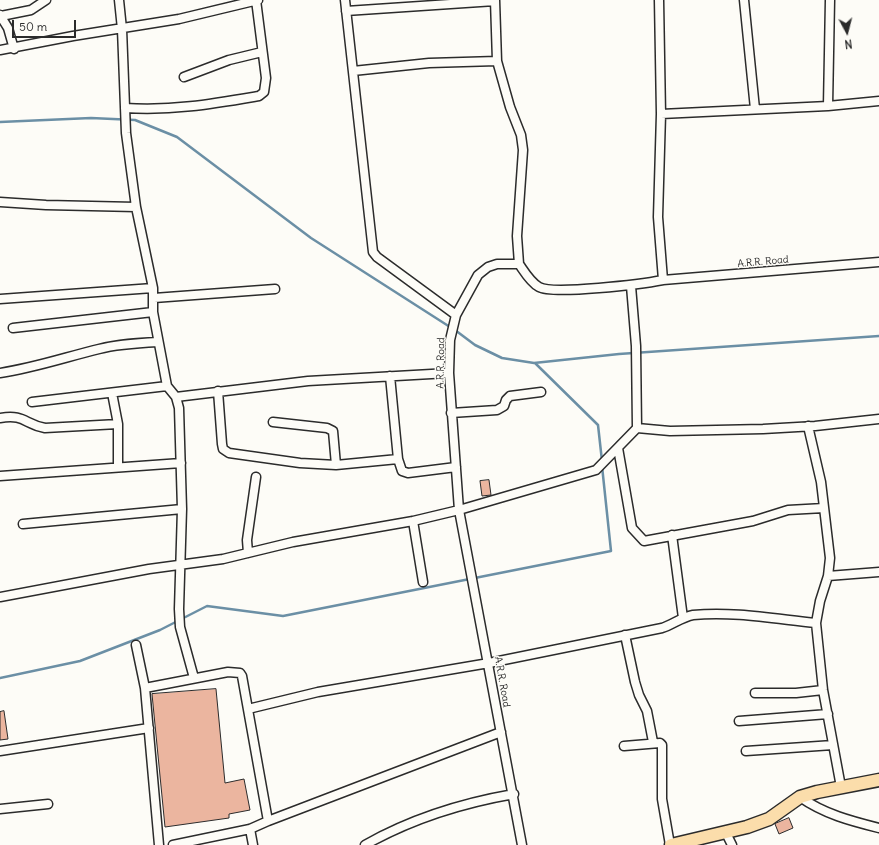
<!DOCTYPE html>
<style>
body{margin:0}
#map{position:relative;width:879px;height:845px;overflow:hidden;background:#fdfcf7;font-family:Delius,sans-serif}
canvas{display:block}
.north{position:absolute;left:827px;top:12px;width:40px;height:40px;-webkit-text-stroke:3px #fdfcf7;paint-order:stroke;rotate:173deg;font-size:11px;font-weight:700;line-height:16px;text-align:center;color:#2b2b2b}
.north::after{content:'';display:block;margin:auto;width:14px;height:18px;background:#2b2b2b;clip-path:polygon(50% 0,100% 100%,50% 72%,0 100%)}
.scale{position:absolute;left:12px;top:20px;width:64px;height:18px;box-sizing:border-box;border:2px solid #2b2b2b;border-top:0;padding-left:5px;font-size:12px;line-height:14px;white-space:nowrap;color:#2b2b2b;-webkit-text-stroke:3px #fdfcf7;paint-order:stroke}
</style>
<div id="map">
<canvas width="879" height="845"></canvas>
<div class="north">N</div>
<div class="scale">50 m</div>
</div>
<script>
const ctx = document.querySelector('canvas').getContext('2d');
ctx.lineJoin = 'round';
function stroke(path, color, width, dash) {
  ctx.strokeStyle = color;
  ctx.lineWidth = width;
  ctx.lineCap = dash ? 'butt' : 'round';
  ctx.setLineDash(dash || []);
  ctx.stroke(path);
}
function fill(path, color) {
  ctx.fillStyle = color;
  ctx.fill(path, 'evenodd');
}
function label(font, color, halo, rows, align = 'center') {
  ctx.font = font + ' Delius,sans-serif';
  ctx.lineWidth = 3;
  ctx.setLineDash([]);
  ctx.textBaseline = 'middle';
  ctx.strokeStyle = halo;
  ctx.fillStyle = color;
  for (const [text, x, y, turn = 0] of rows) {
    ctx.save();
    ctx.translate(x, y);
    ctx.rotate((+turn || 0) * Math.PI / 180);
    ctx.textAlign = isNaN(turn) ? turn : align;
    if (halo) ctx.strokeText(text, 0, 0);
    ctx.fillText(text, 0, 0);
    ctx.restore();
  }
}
stroke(new Path2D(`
 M 0,122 L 91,118 L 135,120 L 177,137 L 311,238 L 450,327
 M 455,330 L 475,345 L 502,358 L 534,363 L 619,354 L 879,336
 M 535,363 L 598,425 L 602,461
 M 0,678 L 80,661 L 160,630 L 207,606 L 283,616 L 611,551 L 602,466`), '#6b8fa5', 2.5);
const building = new Path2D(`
 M 489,480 L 491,495 L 482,496 L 480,481 Z
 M 216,689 L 225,783 L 244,779 L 250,810 L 229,814 L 229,818 L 165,827 L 152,694 Z
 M 4,711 L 8,739 L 0,740 L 0,712 Z
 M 789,818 L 793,828 L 779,834 L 775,824 Z`);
fill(building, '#ebb59f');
stroke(building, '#2b2b2b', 1);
const street = new Path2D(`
 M 119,0 L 122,29 L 126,133 L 136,207 L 153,288 L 153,312 L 167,386 L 176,397 L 179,408 L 182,509 L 179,609 L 180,627 L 194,678
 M 345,0 L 373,252 L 377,257 L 456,315
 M 495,0 L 497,61 L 510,107 L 521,135 L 523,150 L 517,236 L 519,264
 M 659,0 L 661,114 L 658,217 L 663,280
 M 744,0 L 755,109
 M 346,11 L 495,1
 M 0,15 L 8,28 L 14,49
 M 1,16 L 31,10 L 46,0
 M 0,50 L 73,36 L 179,19 L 258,0
 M 353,71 L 429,63 L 497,61
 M 184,77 L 229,60 L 262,52
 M 828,106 L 830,0
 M 125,108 C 173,111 212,104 259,96 L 264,92 L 266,78 L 256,0
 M 661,114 L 828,106 L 879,101
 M 0,202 L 46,205 L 136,207
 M 631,286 L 636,346 L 637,428
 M 154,298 L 275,289
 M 0,299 L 153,288
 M 13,328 L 153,312
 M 0,373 C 34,368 66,357 99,349 C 118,344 138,343 158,342
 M 390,376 L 398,459 L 402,471 L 408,473 L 456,467
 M 218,391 L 222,444 L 223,449 L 229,453 L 300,463 L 336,465 L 398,459
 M 112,393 L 118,424 L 118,466
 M 176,397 L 308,381 L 449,373
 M 32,402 L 167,386
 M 451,413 L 497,410 L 504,406 L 506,400 L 510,396 L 541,392
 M 0,418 C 25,414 24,424 45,428 L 118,424
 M 273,422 L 327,428 L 333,431 L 336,465
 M 808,426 L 821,482 L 830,558 L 828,576 L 820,601 L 816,623 L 823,690 L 841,787
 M 618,448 L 632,528 L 644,541 L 753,521 L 788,510 L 824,508
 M 0,476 L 181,463
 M 413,521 L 423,582
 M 23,524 L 182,509
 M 672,535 L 683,618
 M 248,553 L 247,540 L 256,477
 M 828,576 L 879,572
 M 0,597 L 149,569 L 223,559 L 293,542 L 413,521 L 459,510 L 596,470 L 637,428 L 670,431 L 763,429 L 815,426 L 879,419
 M 625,635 L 635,682 L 639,695 L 647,711 L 653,742
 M 136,645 L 145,688
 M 755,693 L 796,693 L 823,690
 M 248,709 L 318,692 L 489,663 L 662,628 C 672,625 682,617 693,615 C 733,611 776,619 816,623
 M 739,721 L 828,714
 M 624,746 L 660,743 L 662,745 L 662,799 L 670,845
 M 0,751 L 149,728
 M 746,751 L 833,745
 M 800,797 C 824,814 851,821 879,828
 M 0,809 L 48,804
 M 250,829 L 253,845
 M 726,833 L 732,845
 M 159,845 L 145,688 L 228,672 L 240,673 L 242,676 L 268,821
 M 173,845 L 250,829 L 268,821 L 501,732
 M 365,845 C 411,819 462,803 514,794
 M 522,845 L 459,510 L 449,373 L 450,340 L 456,315 L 478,275 L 488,267 L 497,264 L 519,264 C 524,271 530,282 539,287 C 553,295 643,284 663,280 L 879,262`);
const primary = new Path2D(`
 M 671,845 L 747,827 L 769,819 L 800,797 L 817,792 L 879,780`);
stroke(street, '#2b2b2b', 11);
stroke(primary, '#2b2b2b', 15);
stroke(street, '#fdfcf7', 8);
stroke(primary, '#fbddab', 12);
label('10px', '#2b2b2b', '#fdfcf7', [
 ["A.R.R. Road",763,262,-5],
 ["A.R.R. Road",441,363,-89],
 ["A.R.R. Road",502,682,80]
]);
</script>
